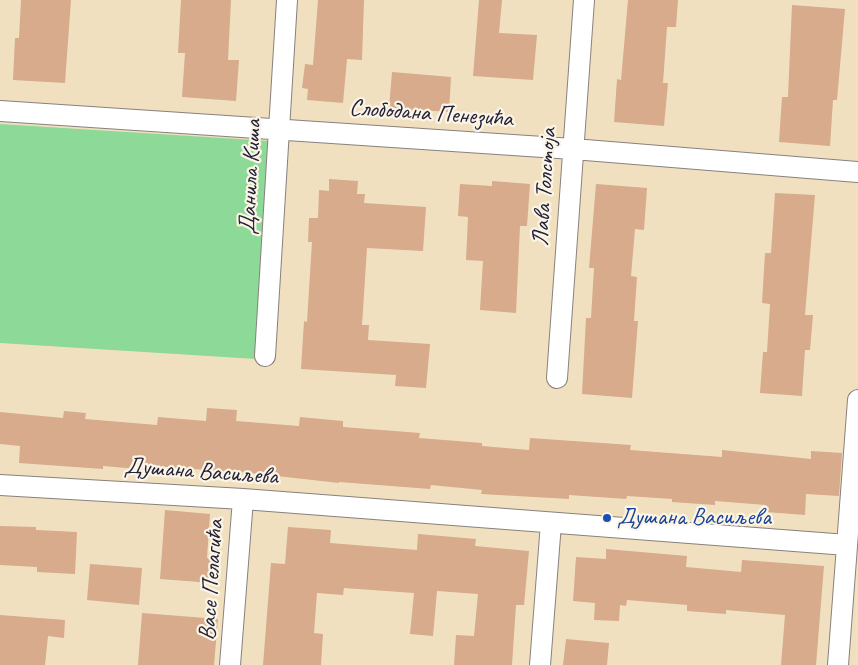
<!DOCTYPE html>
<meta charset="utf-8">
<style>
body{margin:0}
canvas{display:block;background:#f0e0bf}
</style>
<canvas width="858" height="665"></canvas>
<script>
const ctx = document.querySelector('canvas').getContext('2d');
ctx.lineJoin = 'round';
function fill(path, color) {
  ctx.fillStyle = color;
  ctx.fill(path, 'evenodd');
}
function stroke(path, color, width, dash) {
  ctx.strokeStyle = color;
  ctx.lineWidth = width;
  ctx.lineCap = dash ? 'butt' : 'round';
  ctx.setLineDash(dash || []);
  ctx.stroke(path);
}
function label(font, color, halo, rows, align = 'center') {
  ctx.font = font + ' Caveat,sans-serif';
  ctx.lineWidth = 4.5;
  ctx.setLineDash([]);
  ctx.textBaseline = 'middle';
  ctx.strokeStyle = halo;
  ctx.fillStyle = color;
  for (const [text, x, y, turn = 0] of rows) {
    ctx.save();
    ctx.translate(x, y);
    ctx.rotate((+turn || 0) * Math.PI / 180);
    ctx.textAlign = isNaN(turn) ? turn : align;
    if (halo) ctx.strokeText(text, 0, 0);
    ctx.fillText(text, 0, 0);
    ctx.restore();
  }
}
fill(new Path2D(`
 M 0,124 L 270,141 L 256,359 L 0,343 Z`), '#8dda98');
fill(new Path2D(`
 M 21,0 L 71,0 L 65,83 L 13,80 L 15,38 L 19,38 Z
 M 181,0 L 231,0 L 228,60 L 239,60 L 236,101 L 182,97 L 185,53 L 178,53 Z
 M 318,0 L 364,0 L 362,60 L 347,59 L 343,103 L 307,100 L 308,89 L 302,88 L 305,64 L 313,65 Z
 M 479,0 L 502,0 L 499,33 L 537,35 L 533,80 L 473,76 Z
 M 628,0 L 678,0 L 676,27 L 667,27 L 663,83 L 668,83 L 664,126 L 614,122 L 617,79 L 621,80 Z
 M 792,5 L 845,9 L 837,100 L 833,100 L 830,146 L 779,142 L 782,97 L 788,97 Z
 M 392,72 L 451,77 L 449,112 L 389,108 Z
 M 329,179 L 358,181 L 357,194 L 365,194 L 364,203 L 426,207 L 423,251 L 367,248 L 362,325 L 369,325 L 368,340 L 430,344 L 426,388 L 395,386 L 396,375 L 301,369 L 304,321 L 307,322 L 312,242 L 308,242 L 309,218 L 318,218 L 319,190 L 329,191 Z
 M 492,181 L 530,184 L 527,226 L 520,226 L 516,313 L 480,310 L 483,261 L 466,260 L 468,217 L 458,216 L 460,184 L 492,186 Z
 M 596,184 L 647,188 L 644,230 L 635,229 L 631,276 L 637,277 L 634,321 L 638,321 L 632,398 L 582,394 L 586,318 L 591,318 L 594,268 L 589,268 Z
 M 775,193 L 815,195 L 805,315 L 813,315 L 810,350 L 805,350 L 802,396 L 760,393 L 763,352 L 767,352 L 770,304 L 762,303 L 765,253 L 771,253 Z
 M 207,408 L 237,410 L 236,421 L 299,426 L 300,417 L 343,421 L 343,427 L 420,433 L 419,438 L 482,443 L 482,446 L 529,450 L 530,438 L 631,445 L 630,450 L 722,457 L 722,450 L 811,459 L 811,451 L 842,453 L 839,496 L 806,494 L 805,515 L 766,512 L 766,505 L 715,501 L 715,505 L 672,502 L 672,499 L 627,496 L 626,499 L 569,495 L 569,499 L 481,494 L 482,490 L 431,485 L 430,489 L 339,482 L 339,483 L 250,473 L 150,466 L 150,470 L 103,466 L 103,469 L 19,463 L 20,446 L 0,444 L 0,412 L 63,418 L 64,411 L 86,413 L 85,419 L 157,425 L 158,417 L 206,421 Z
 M 165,510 L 210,514 L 207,558 L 214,559 L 212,583 L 160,579 Z
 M 0,526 L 36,527 L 36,530 L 77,532 L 75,574 L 37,572 L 37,567 L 0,565 Z
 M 288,527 L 331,530 L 330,543 L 417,550 L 418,534 L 476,539 L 475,546 L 529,551 L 524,605 L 516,605 L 512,665 L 454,665 L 456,635 L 474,636 L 478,594 L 437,591 L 433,636 L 410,634 L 414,593 L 344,588 L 343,595 L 317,593 L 314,633 L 323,634 L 321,665 L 263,665 L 271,563 L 285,564 Z
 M 606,549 L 687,556 L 686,567 L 741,572 L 742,560 L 824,566 L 816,665 L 781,665 L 785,615 L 726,610 L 726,614 L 687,611 L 687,605 L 627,600 L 626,606 L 620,605 L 619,621 L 594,620 L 595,603 L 573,601 L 576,557 L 606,559 Z
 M 90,564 L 142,568 L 139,605 L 87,600 Z
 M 142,613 L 218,619 L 214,665 L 138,665 Z
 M 0,615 L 65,620 L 64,638 L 48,636 L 45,665 L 0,665 Z
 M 566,639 L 609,643 L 607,665 L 563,665 Z`), '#d7ab8b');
const minor = new Path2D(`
 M 0,111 L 573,149 L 858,172
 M 265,356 L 287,0
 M 557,378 L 584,0
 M 0,485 L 243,499 L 847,545
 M 230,665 L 243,499
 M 540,665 L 551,523
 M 838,665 L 858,400`);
stroke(minor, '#89817d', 22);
stroke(minor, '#fff', 20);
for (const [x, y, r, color] of [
 [607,518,5,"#1a4fb4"]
]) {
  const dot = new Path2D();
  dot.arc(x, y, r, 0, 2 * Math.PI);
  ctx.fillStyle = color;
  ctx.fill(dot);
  stroke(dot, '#fcf5e5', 2);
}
label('24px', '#22223b', '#fcf5e5', [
 ["Слободана Пенезића",431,114,4],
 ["Данила Киша",251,177,-87],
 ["Лава Толстоја",545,187,-86],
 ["Душана Васиљева",201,472,4],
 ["Васе Пелагића",212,580,-86]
]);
label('24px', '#164399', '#fcf5e5', [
 ["Душана Васиљева",617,518]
], 'left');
</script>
